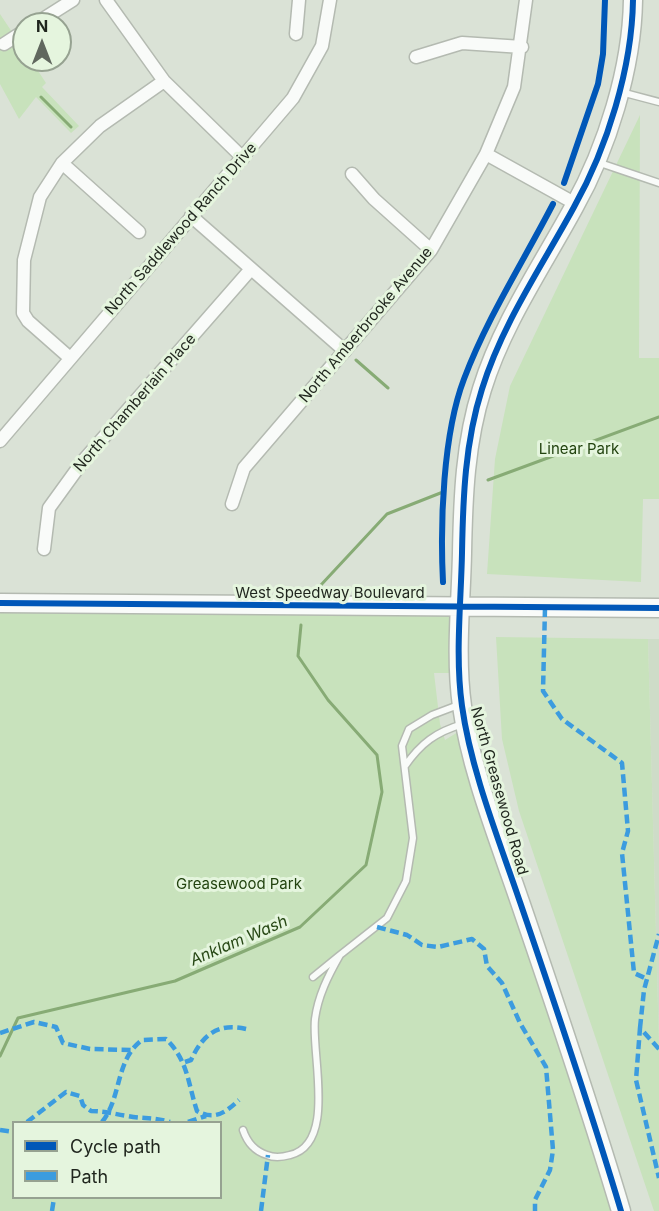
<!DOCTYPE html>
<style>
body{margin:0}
#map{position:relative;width:659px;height:1211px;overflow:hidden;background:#dae2d6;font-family:Inter,sans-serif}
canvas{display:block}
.legend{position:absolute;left:12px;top:1121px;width:210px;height:78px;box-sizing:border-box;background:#e5f5de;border:2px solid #96a291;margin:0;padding:8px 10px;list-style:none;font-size:18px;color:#1f251d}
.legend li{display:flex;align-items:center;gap:12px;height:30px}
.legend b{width:30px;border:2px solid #96a291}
.north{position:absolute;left:12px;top:12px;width:60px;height:60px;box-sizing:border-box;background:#e5f5de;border:2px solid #96a291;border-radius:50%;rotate:0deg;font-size:16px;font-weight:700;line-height:24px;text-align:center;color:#1f251d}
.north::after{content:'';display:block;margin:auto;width:21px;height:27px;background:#60675e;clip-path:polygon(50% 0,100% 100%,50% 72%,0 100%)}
</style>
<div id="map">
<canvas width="659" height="1211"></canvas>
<ul class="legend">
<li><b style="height:8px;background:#0057b8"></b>Cycle path</li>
<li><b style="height:8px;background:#3c9cdf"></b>Path</li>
</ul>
<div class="north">N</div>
</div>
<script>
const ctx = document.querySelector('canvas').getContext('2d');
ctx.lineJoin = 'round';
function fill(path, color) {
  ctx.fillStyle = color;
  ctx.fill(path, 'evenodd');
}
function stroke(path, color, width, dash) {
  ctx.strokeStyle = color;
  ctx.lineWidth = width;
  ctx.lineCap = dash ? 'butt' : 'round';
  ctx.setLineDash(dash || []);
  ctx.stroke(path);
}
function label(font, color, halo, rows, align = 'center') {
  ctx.font = font + ' Inter,sans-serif';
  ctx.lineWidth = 6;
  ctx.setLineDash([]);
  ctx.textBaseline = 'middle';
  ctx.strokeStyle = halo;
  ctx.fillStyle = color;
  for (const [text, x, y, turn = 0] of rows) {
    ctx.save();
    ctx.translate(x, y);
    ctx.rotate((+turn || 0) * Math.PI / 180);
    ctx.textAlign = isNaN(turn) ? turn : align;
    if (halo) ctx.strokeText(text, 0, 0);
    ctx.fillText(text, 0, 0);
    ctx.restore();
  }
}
fill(new Path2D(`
 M 648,639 L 659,639 L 659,1045 Z`), '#cedcc8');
fill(new Path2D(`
 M 0,14 L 24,50 L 24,60 L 31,60 L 46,83 L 42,87 L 79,126 L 71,133 L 36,97 L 19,119 L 0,84 Z
 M 640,115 L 639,358 L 659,358 L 659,499 L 643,499 L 641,582 L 487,574 L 495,459 L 510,386 Z
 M 0,603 L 460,615 L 462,673 L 434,673 L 440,724 L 445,740 L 466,727 L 618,1211 L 0,1211 ZM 14,1122 L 220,1122 L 220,1198 L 14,1198 Z
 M 496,637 L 648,639 L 659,1045 L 659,1211 L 654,1211 L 519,811 L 502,739 Z`), '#c8e2bc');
stroke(new Path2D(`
 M 41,97 L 71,127
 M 356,360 L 388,388
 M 488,480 L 659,417
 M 320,586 L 387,514 L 443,492
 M 0,1056 L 18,1018 L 175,981 L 300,927 L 366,865 L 382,792 L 377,755 L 328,700 L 298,656 L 301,625`), '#87ab75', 3);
const lane = new Path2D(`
 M 621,92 L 659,102
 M 597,162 L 659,183
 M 405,766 C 421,743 436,732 463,724
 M 340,955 L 387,918 L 406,881 L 413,838 L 402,746 L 409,729 L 432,715 L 461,704
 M 243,1130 C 247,1142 254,1151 267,1155 C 274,1158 283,1157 290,1155 C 337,1144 311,1054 315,1019 C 318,996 328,976 340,955 L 313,977`);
const street = new Path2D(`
 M 106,0 L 164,81 L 243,158
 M 35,24 L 73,0
 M 296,34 L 299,0
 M 4,44 L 24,31
 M 416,57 L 462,43 L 522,47
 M 486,154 L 576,204
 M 62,163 L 139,232
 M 352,174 L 374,199 L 431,250
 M 191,216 L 345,351
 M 70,358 L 28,321 L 23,313 L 24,260 L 40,197 L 62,163 L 100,126 L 164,81
 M 0,441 L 293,98 L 322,46 L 330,0
 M 232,504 L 244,468 L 431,250 L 486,154 L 514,87 L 526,0
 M 44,549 L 49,508 L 83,461 L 251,269`);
const secondary = new Path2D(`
 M 0,603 L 659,608
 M 621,1211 C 590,1107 555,1004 520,902 C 499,840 471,771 462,706 C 455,656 461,603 462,553 C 463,498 465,442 482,389 C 502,324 542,266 574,207 C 607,148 632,68 633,0`);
stroke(lane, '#b4bab1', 9);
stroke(street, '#b4bab1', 15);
stroke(secondary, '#b4bab1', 21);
stroke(lane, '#f9fbf9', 6);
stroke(street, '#f9fbf9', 12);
stroke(secondary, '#f9fbf9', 18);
stroke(new Path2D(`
 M 545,608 L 543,691 L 562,719 L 622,763 L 628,831 L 622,853 L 634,973 L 647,979
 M 377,927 L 407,935 L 422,945 L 438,947 L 472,939 L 484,949 L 487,966 L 502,983 L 520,1023 L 546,1067 L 553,1150 L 550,1170 L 535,1200 L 535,1211
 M 640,1028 L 644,990 L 659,934
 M 0,1033 L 34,1022 L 56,1027 L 63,1043 L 90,1049 L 131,1050
 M 659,1049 L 640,1028 L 636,1080 L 659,1178
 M 185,1062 L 191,1060 C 204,1032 220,1022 250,1030
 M 27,1122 L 66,1092 L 80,1096 L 83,1105 L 91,1111 C 105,1111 114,1114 128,1116 C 144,1119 153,1117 170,1122
 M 102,1122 C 122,1097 115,1060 142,1040 L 166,1039 C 188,1060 188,1084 197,1111 C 215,1121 226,1112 239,1100
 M 188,1122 L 206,1116
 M 0,1130 L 14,1132
 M 52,1211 L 54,1198
 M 261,1211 L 268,1155`), '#3c9cdf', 4.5, [9, 4.5]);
stroke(new Path2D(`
 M 564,183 L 598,84 L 603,54 L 605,0
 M 443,582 C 440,523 443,434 464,379 C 487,318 523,262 553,204
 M 0,603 L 659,608
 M 621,1211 C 590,1107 555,1004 520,902 C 499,840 471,771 462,706 C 455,656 461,603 462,553 C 463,498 465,442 482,389 C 502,324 542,266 574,207 C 607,148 632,68 633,0`), '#0057b8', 6);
label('15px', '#1f251d', '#e5f5de', [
 ["North Saddlewood Ranch Drive",181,229,-49],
 ["North Amberbrooke Avenue",366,325,-50],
 ["North Chamberlain Place",135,403,-49],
 ["West Speedway Boulevard",330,593],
 ["North Greasewood Road",499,791,74]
]);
label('15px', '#22430f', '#e5f5de', [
 ["Linear Park",579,449],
 ["Greasewood Park",239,884]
]);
label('italic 16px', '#274815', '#e5f5de', [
 ["Anklam Wash",239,941,-23]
]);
</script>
